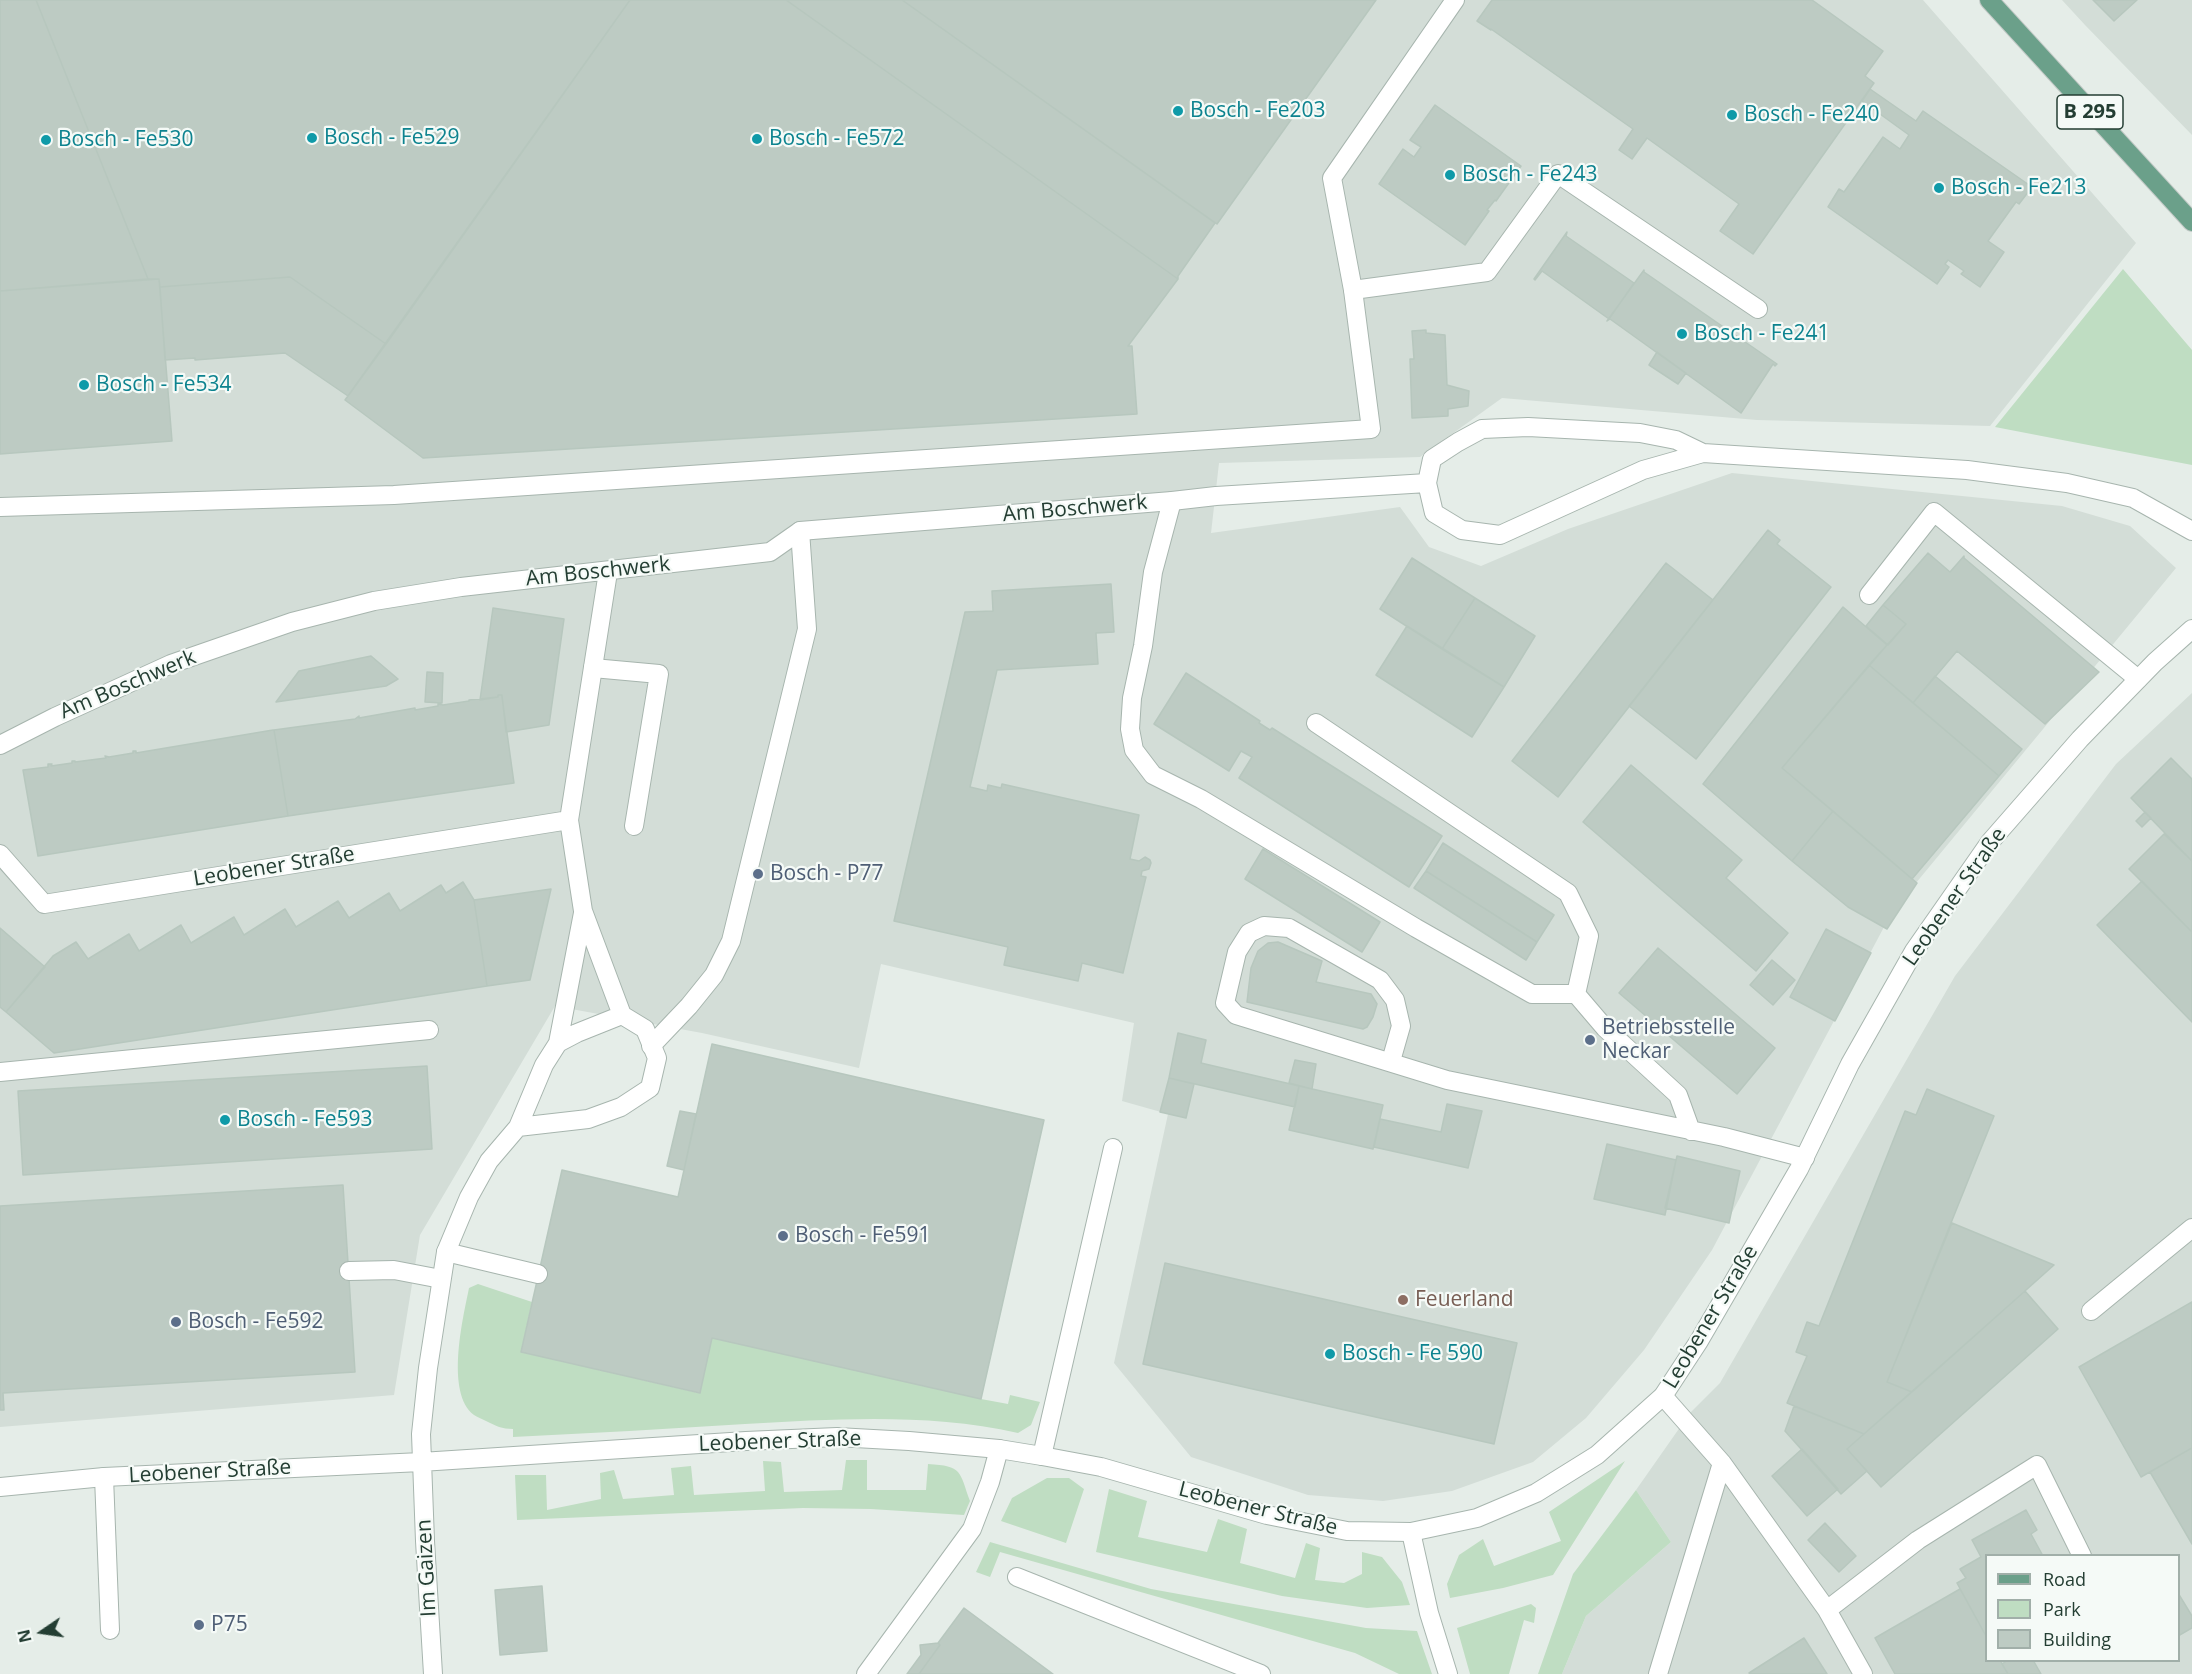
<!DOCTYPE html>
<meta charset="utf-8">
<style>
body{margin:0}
#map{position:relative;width:2192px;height:1674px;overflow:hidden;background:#e5ede8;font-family:"Open Sans",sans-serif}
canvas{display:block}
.legend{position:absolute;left:1985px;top:1554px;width:195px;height:108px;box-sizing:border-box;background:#f5faf7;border:2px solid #a1afa9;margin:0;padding:8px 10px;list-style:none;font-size:18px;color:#243e33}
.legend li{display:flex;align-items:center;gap:12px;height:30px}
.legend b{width:30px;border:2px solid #a1afa9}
.north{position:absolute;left:12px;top:1602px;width:60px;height:60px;-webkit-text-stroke:4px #f5faf7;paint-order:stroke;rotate:257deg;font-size:16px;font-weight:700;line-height:24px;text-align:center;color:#243e33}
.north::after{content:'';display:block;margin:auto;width:21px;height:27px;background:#243e33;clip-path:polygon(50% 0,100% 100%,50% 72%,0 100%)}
</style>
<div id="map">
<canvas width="2192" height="1674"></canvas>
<ul class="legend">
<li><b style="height:8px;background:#6ba08a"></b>Road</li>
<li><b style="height:16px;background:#bfddc2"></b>Park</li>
<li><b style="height:16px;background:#bdcbc3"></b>Building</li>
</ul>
<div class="north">N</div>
</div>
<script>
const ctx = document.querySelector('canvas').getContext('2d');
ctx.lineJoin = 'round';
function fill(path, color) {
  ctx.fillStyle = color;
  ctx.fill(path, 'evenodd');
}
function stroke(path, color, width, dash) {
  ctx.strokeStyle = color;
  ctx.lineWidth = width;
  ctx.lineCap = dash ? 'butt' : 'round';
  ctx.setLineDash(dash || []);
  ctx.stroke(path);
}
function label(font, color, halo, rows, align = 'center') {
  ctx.font = font + ' "Open Sans",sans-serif';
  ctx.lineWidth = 4.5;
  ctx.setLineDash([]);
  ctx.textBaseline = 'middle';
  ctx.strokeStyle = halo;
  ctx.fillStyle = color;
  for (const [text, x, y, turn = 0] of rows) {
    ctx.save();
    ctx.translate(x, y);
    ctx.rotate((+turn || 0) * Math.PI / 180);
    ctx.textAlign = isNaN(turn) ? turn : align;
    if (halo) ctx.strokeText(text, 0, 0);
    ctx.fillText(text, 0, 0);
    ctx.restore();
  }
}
fill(new Path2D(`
 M 0,0 L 1923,0 L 2136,243 L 1990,426 L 1757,420 L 1502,398 L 1420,457 L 1219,463 L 1211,533 L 1400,507 L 1429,547 L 1481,566 L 1568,529 L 1732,473 L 2062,506 L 2130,526 L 2176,568 L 1892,912 L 1712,1250 L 1644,1350 L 1586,1418 L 1533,1462 L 1452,1491 L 1383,1501 L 1308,1495 L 1191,1457 L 1114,1363 L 1168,1114 L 1122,1101 L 1134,1023 L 881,964 L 859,1068 L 702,1033 L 555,1006 L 420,1235 L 394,1395 L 0,1427 Z
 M 2062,0 L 2192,0 L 2192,135 L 2085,25 Z
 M 2192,693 L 2192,1674 L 1562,1674 L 1586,1616 L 1671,1542 L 1636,1490 L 1690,1413 L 1720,1383 L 1955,976 L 2116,764 ZM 1986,1556 L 2178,1556 L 2178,1660 L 1986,1660 Z`), '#d3ddd7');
fill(new Path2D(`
 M 2123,269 L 2192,350 L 2192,465 L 1995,427 Z
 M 478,1284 L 532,1302 L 521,1352 L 699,1393 L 712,1338 L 981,1399 L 1008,1404 L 1010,1395 L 1040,1402 L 1031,1425 L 1018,1433 C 929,1413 836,1419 745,1424 C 668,1429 591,1433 513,1437 L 513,1429 C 502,1429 496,1426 486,1421 C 482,1419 477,1417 474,1415 C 445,1393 463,1318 469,1288 Z
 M 846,1460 L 867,1460 L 867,1490 L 926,1490 L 928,1464 C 963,1466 959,1471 970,1501 L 964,1515 L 871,1509 L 803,1508 L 517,1520 L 515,1475 L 546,1475 L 547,1510 L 601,1499 L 600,1473 L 614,1470 L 623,1499 L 674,1495 L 671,1468 L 691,1466 L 694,1495 L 765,1491 L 763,1461 L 781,1462 L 784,1492 L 842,1490 Z
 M 1625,1461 L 1553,1575 L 1503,1588 L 1450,1598 L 1447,1584 L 1459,1555 L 1483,1539 L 1494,1566 L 1561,1541 L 1549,1512 Z
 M 1047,1478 L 1069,1478 L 1084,1489 L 1066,1543 L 1001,1521 L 1012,1498 Z
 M 1109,1489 L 1147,1501 L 1138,1537 L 1207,1552 L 1218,1519 L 1247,1529 L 1240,1563 L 1295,1578 L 1306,1543 L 1320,1548 L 1315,1580 L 1344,1583 L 1362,1574 L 1362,1552 L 1382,1557 L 1402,1582 L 1410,1605 L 1367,1608 L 1282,1596 L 1096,1552 Z
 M 1636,1490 L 1671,1542 L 1586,1616 L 1562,1674 L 1538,1674 L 1573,1574 Z
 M 990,1542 L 1151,1589 L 1366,1628 L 1417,1631 L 1432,1674 L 1399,1674 L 1355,1653 L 1000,1552 L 990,1577 L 976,1572 Z
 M 1531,1604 L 1536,1608 L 1534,1623 L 1524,1620 L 1509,1674 L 1470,1674 L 1457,1628 Z`), '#bfddc2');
const building = new Path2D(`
 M 0,0 L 36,0 L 148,279 L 0,291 Z
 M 36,0 L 630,0 L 386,344 L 290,277 L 160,287 L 159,279 L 148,279 Z
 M 630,0 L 786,0 L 1178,279 L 1128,346 L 1132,346 L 1137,414 L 423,458 L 345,400 Z
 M 786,0 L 902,0 L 1215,223 L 1178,276 L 1178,279 Z
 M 902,0 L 1376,0 L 1217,224 Z
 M 1492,0 L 1812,0 L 1883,51 L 1865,76 L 1874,83 L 1753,254 L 1720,231 L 1739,204 L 1647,138 L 1632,159 L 1619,150 L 1633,129 L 1491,29 L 1491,30 L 1477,21 Z
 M 2093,0 L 2137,0 L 2114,21 Z
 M 1870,89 L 1916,121 L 1923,111 L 2032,187 L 2019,204 L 2016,202 L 1988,241 L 2004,252 L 1980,287 L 1961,274 L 1964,271 L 1948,260 L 1945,264 L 1949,267 L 1937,284 L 1828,207 L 1839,189 L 1844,192 L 1883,137 L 1900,149 L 1909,135 L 1862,101 Z
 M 1435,105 L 1521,166 L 1496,201 L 1495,200 L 1487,210 L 1489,211 L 1465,245 L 1379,184 L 1403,149 L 1414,157 L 1421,147 L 1410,140 Z
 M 1567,232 L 1566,236 L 1634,283 L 1609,319 L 1542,271 L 1535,280 L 1534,279 Z
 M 1644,270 L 1644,272 L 1777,364 L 1775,366 L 1773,364 L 1741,413 L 1610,319 L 1607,321 Z
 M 290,277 L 386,344 L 348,396 L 285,353 L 195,360 L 195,358 L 165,360 L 160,287 Z
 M 159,279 L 172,441 L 0,454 L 0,291 Z
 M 1426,330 L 1426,333 L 1445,335 L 1447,385 L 1469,391 L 1468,406 L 1448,409 L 1448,416 L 1412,418 L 1410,359 L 1414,359 L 1412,331 Z
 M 1657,352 L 1686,373 L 1678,384 L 1649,365 Z
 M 1768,530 L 1780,540 L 1777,544 L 1831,587 L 1696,759 L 1629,706 Z
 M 1928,553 L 1950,572 L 1964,556 L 1964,558 L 2099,672 L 2045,724 L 1957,651 L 1913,703 L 1869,665 L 1906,624 L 1883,605 Z
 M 1412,558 L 1475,598 L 1442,649 L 1380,609 Z
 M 1666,563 L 1713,600 L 1558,797 L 1512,761 Z
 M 1111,584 L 1114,632 L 1096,633 L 1098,664 L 997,670 L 970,787 L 987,791 L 988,785 L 1001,788 L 1002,784 L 1139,815 L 1130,859 L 1139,861 L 1145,857 L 1150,860 L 1151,863 L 1149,869 L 1142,871 L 1141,876 L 1146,877 L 1123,973 L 1082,963 L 1078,981 L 1004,965 L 1008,947 L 894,921 L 965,612 L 993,611 L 992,591 Z
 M 1475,598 L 1535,636 L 1504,687 L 1442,649 Z
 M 1883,605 L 1906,624 L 1888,645 L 1866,626 Z
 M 1843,607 L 1887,645 L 1782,768 L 1833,811 L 1792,861 L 1703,784 Z
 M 493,608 L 564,619 L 549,725 L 506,732 L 502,695 L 498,695 L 498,697 L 480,700 Z
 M 1407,626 L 1504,687 L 1472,737 L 1376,675 Z
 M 371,656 L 398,679 L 386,686 L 276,702 L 299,671 Z
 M 1869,665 L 1999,776 L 1912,879 L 1782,768 Z
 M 427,672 L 443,673 L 442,703 L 425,702 Z
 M 1186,673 L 1260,721 L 1259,723 L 1270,730 L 1272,728 L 1442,836 L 1409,887 L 1239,778 L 1252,757 L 1241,751 L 1229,771 L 1154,724 Z
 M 1935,676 L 2022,749 L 1999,776 L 1913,703 Z
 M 498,695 L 502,695 L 502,697 L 514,783 L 288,816 L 274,730 L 355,719 L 359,716 L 359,718 L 415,708 L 415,710 L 438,706 L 438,704 L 443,705 L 469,701 L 469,700 L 498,697 Z
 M 273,730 L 274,730 L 288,816 L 38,856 L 23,770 L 48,767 L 48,764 L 52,764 L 51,766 L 72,763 L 72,761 L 75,761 L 75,762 L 106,758 L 105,756 L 109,757 L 133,753 L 133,751 L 136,751 L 136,753 Z
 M 2171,758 L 2192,779 L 2192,861 L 2131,798 Z
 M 1631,765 L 1742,860 L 1726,878 L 1788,933 L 1756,971 L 1583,822 Z
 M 1833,811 L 1917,883 L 1887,929 L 1848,907 L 1792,861 Z
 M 2145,812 L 2151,818 L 2142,827 L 2136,821 Z
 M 2164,834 L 2192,861 L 2192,932 L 2129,869 Z
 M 1443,843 L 1554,915 L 1537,942 L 1426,871 Z
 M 1263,849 L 1380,922 L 1362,952 L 1245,879 Z
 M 1426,871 L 1537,942 L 1526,960 L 1414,888 Z
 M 2142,881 L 2192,932 L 2192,1022 L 2097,925 Z
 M 463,882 L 474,900 L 487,986 L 54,1053 L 6,1012 L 53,956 L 76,942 L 88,959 L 129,934 L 139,951 L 181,925 L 191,943 L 234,917 L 244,935 L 285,909 L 296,927 L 338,901 L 349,918 L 389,893 L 400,911 L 441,885 L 446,893 Z
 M 551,889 L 530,980 L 487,986 L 474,900 Z
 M 0,928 L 45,967 L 6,1012 L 0,1007 Z
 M 1826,929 L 1871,953 L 1835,1021 L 1790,997 Z
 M 1278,942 L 1322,961 L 1316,982 L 1371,994 L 1377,1004 L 1373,1017 L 1367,1027 L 1363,1029 L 1247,1002 L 1251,968 L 1258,951 L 1268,943 Z
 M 1658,948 L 1775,1048 L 1737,1094 L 1619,993 Z
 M 1772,960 L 1795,980 L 1773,1005 L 1750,985 Z
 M 1178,1033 L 1206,1040 L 1201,1063 L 1299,1086 L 1295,1107 L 1169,1078 Z
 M 712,1044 L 1044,1120 L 981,1399 L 712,1338 L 700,1393 L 521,1352 L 562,1170 L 678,1197 Z
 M 1295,1060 L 1316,1064 L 1312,1089 L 1289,1083 Z
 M 427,1066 L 432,1149 L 23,1175 L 18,1091 Z
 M 1169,1078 L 1194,1084 L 1186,1118 L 1160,1112 Z
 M 1299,1086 L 1383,1105 L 1373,1149 L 1289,1130 Z
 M 1927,1089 L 1994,1116 L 1887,1382 L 1912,1392 L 1864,1434 L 1787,1403 L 1807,1356 L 1796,1352 L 1807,1322 L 1819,1326 L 1905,1111 L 1916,1115 Z
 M 1447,1104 L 1482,1111 L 1468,1168 L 1374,1147 L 1380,1119 L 1441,1132 Z
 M 680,1111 L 696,1114 L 684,1170 L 667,1166 Z
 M 1607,1144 L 1676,1160 L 1665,1215 L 1594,1199 Z
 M 1677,1156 L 1740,1171 L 1729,1223 L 1665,1208 Z
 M 343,1185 L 355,1372 L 3,1393 L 4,1410 L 0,1410 L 0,1206 Z
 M 1952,1223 L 2054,1265 L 1912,1392 L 1887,1382 Z
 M 1165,1263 L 1517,1343 L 1494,1444 L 1143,1364 Z
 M 2025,1291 L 2058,1329 L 1881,1487 L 1847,1449 Z
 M 2192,1302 L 2192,1448 L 2141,1477 L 2079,1367 Z
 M 1794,1406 L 1864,1434 L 1847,1449 L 1867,1471 L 1841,1494 L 1785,1431 Z
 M 2192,1448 L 2192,1544 L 2150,1472 Z
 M 1802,1449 L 1838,1489 L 1807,1516 L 1772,1476 Z
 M 2026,1510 L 2037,1530 L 2031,1534 L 2043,1556 L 1986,1556 L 1986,1636 L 1957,1583 L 1966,1578 L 1960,1569 L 1981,1557 L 1972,1540 Z
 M 1825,1523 L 1856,1556 L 1839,1572 L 1808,1540 Z
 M 542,1586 L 547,1651 L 500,1655 L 495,1590 Z
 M 1960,1589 L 1986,1636 L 1986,1660 L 2000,1660 L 2008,1674 L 1895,1674 L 1875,1638 Z
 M 2178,1593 L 2192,1616 L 2192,1628 L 2178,1636 Z
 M 964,1608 L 1053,1674 L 919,1674 L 940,1645 L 938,1643 Z
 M 1804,1638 L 1827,1674 L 1750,1674 L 1749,1673 Z
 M 938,1643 L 940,1645 L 919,1674 L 907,1674 L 921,1655 L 920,1645 Z
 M 2008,1660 L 2033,1660 L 2041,1674 L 2008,1674 L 2002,1664 Z`);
fill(building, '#bdcbc3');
stroke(building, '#b7c7be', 1.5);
const service = new Path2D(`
 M 1353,290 L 1487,272 L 1558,174 L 1758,309
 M 1172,501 L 1153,572 L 1143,646 L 1132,698 L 1130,729 L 1134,750 L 1153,775 L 1201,799 L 1416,928 L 1532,994 L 1576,994 L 1589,936 L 1568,893 L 1316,723
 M 1869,595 L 1934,512 L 2138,679
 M 593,668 L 659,674 L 634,826
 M 1576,994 L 1605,1028 L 1678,1095 L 1691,1131
 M 651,1046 L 689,1006 L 714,975 L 731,941 L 807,629 L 800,531
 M 1391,1061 L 1401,1026 L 1395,1000 L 1380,980 L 1289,928 L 1264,926 L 1249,933 L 1237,952 L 1225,1003 L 1236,1015 L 1447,1080 L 1724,1137 L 1805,1158
 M 0,1072 L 429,1030
 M 446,1252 L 538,1274
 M 349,1271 L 394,1270 L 441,1279
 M 2091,1311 L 2192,1228
 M 1663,1396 L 1722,1463 L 1827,1610 L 1863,1674
 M 1042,1456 L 1113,1148
 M 104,1477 L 110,1630
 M 1411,1532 L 1429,1613 L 1448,1674
 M 1017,1577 L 1261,1674
 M 1827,1610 L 1918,1540 L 2037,1465 L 2082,1556
 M 866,1674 L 972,1529 L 990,1482 L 999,1449
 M 1658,1674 L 1722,1463`);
const minor = new Path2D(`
 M 1703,453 L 1676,440 L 1640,433 L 1528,427 L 1482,429 L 1458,442 L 1432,459 L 1427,483 L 1434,513 L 1462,530 L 1500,535 L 1643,470 L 1703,453 L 1967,470 L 2067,483 L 2133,498 L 2192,531
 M 0,507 L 394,495 L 1371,429 L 1353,290 L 1332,178 L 1455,0
 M 608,572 L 569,820 L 583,911 L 622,1015
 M 0,745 L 55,717 L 171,664 L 292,622 L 374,601 L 461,587 L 770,552 L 800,531 L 1172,501 L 1216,496 L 1427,483
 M 0,854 L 44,904 L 569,820
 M 558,1043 L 583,913
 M 0,1487 L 104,1477 L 421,1462 L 746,1441 L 837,1437 L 909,1441 L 999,1449 L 1042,1456 L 1101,1467 L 1267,1515 L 1347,1531 L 1411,1532 L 1477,1518 L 1536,1493 L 1597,1455 L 1663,1396 L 1699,1341 L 1799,1169 L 1850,1064 L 1914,951 L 1990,842 L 2080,739 L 2155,662 L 2192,629
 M 433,1674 L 425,1541 L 421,1434 L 428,1368 L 446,1252 L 469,1197 L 489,1161 L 518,1127 L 544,1065 L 558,1043 L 577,1033 L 622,1015 L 645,1029 L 657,1058 L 650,1088 L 621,1107 L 588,1119 L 518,1127`);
const primary = new Path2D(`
 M 1989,0 L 2192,222`);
stroke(service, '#a7b5ae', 20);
stroke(minor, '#a7b5ae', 20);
stroke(primary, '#c2c9c6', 20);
stroke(service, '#fff', 18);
stroke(minor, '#fff', 18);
stroke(primary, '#6ba08a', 18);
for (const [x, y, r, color] of [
 [1178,111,6,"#0f9aa8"],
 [1732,115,6,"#0f9aa8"],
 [312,138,6,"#0f9aa8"],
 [757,139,6,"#0f9aa8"],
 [46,140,6,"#0f9aa8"],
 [1450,175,6,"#0f9aa8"],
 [1939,188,6,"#0f9aa8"],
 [1682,334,6,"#0f9aa8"],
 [84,385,6,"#0f9aa8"],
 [758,874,6,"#5c6f8a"],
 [1590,1040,6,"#5c6f8a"],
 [225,1120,6,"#0f9aa8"],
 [783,1236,6,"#5c6f8a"],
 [1403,1300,6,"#8d6e63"],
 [176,1322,6,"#5c6f8a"],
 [1330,1354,6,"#0f9aa8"],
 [199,1625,6,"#5c6f8a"]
]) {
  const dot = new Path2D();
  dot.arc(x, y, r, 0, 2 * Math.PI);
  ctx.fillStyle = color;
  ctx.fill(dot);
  stroke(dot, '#f5faf7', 2);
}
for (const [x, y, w] of [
 [2090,112,66]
]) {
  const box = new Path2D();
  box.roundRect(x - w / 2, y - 17, w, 34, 4.5);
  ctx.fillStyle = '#f5faf7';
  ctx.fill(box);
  stroke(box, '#243e33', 1.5);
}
label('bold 20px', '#243e33', null, [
 ["B 295",2090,112]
]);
label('21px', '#0d838f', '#f5faf7', [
 ["Bosch - Fe203",1190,111],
 ["Bosch - Fe240",1744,115],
 ["Bosch - Fe529",324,138],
 ["Bosch - Fe572",769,139],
 ["Bosch - Fe530",58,140],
 ["Bosch - Fe243",1462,175],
 ["Bosch - Fe213",1951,188],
 ["Bosch - Fe241",1694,334],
 ["Bosch - Fe534",96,385],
 ["Bosch - Fe593",237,1120],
 ["Bosch - Fe 590",1342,1354]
], 'left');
label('21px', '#243e33', '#f5faf7', [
 ["Am Boschwerk",1075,509,-5],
 ["Am Boschwerk",598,572,-6],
 ["Am Boschwerk",128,685,-23],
 ["Leobener Straße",274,867,-9],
 ["Leobener Straße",1955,897,-55],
 ["Leobener Straße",1711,1317,-59],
 ["Leobener Straße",780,1442,-2],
 ["Leobener Straße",210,1472,-3],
 ["Leobener Straße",1258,1509,14],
 ["Im Gaizen",427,1568,-93]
]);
label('21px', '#4e5e75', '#f5faf7', [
 ["Bosch - P77",770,874],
 ["Betriebsstelle",1602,1028],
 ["Neckar",1602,1052],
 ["Bosch - Fe591",795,1236],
 ["Bosch - Fe592",188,1322],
 ["P75",211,1625]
], 'left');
label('21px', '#785e54', '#f5faf7', [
 ["Feuerland",1415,1300]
], 'left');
</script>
